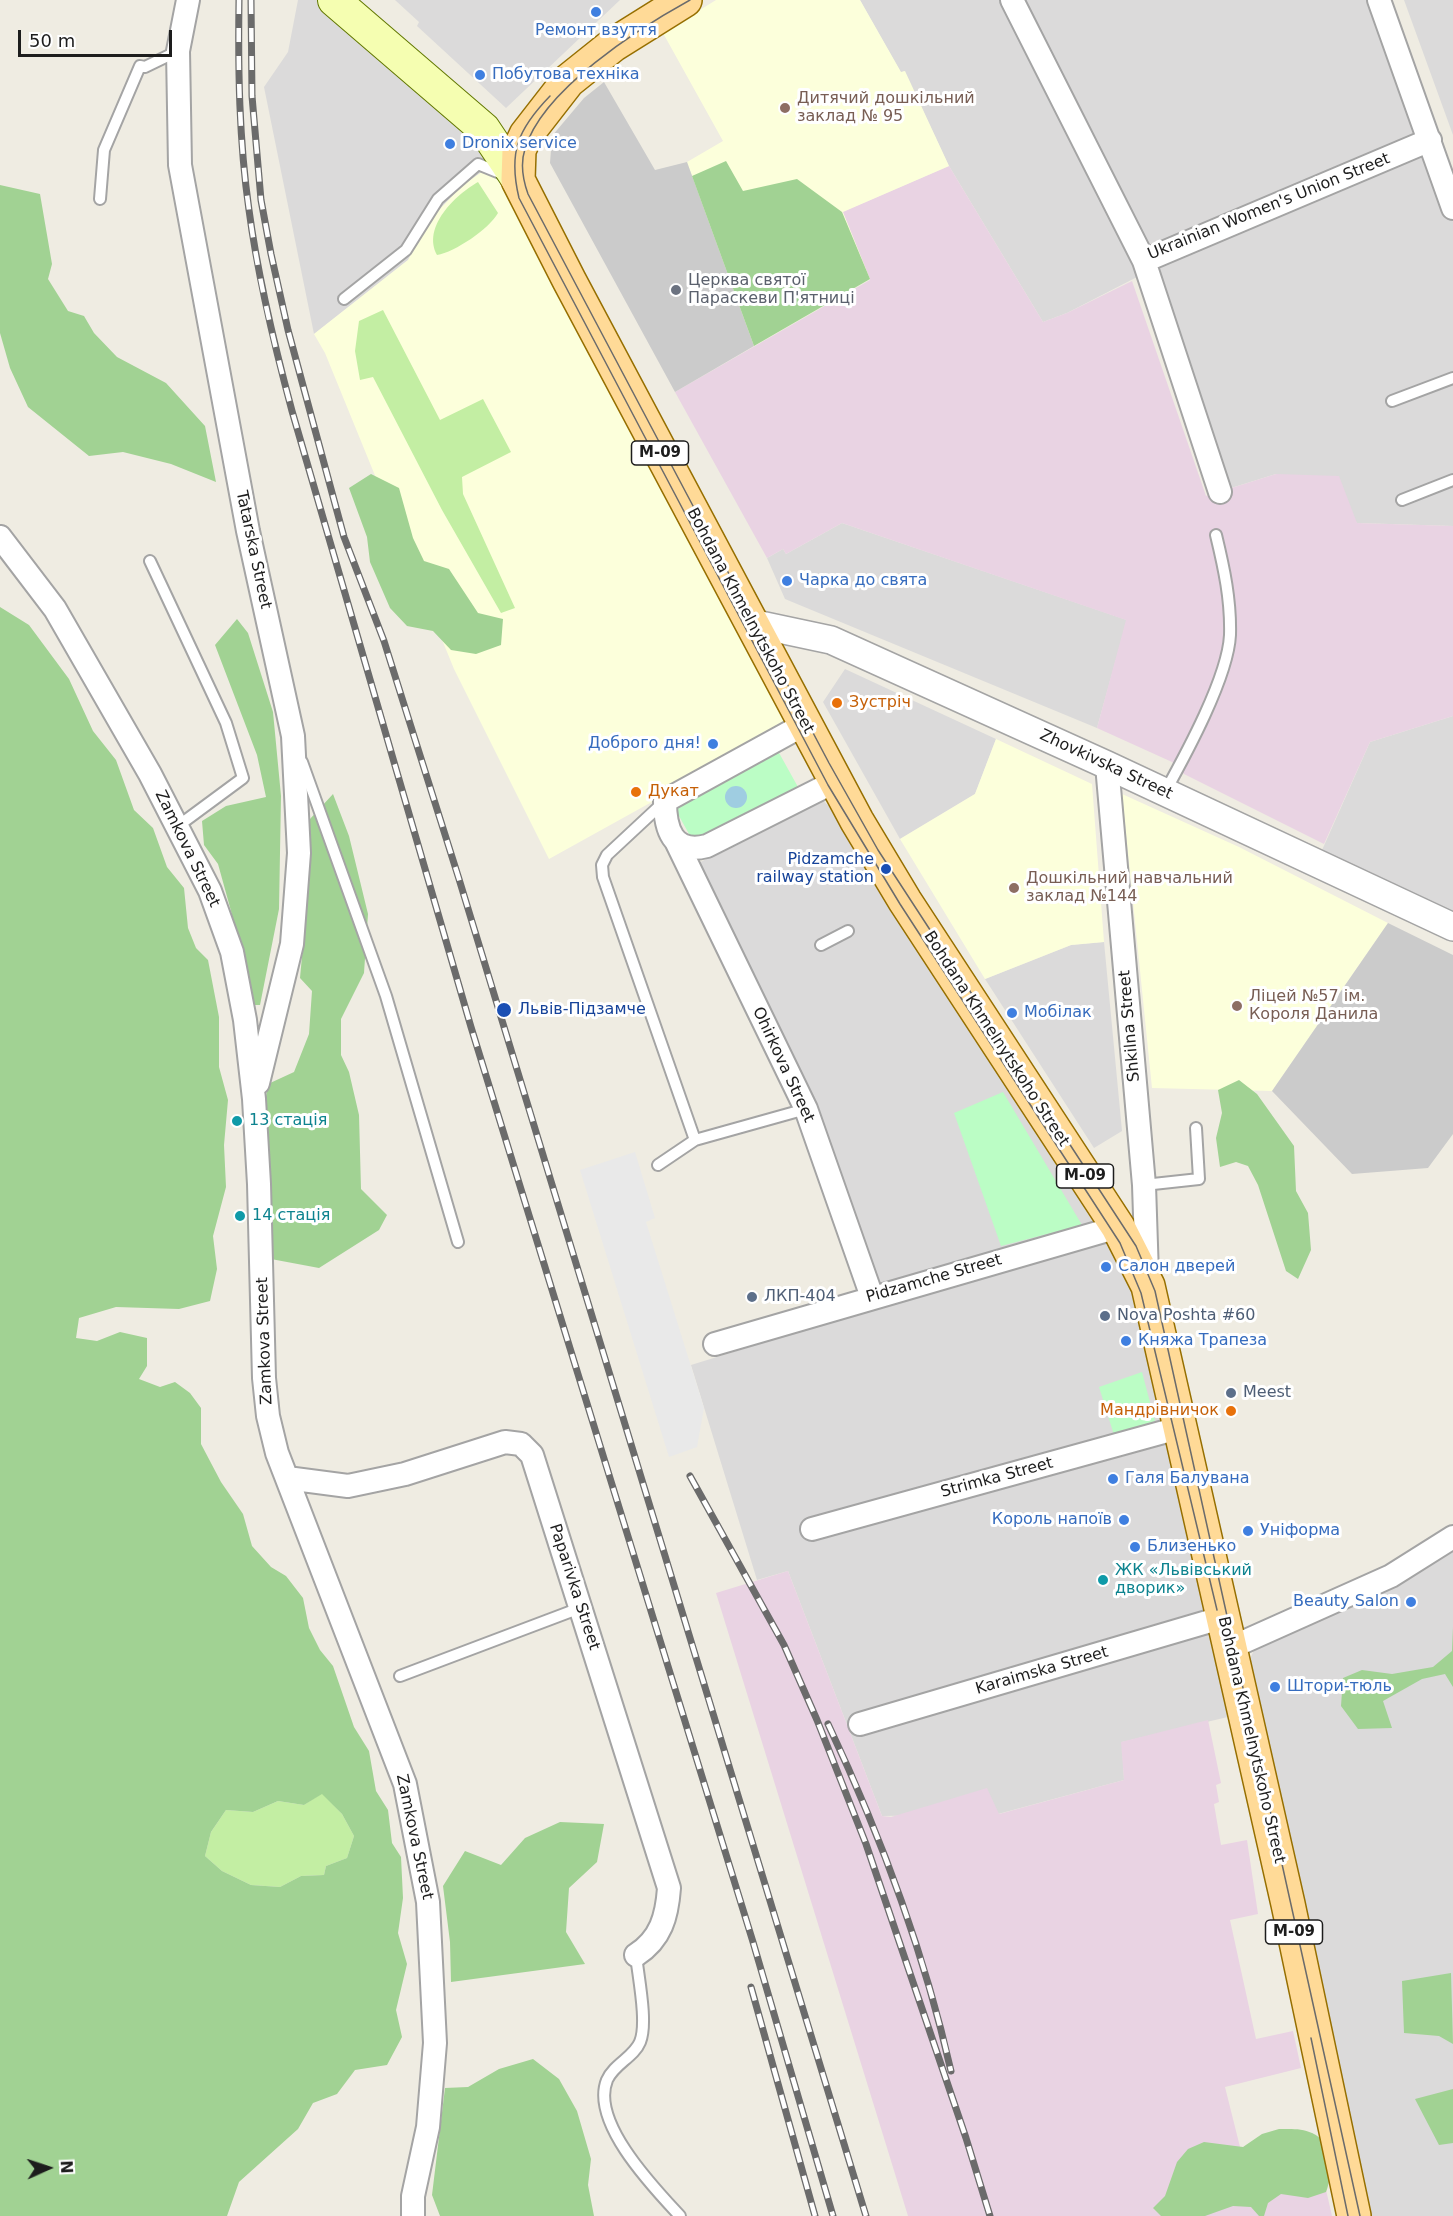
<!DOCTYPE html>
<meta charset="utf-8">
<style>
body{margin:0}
#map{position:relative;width:1453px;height:2216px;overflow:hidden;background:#efece2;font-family:"DejaVu Sans",sans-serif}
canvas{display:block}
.north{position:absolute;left:18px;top:2138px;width:60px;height:60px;-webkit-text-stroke:4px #fff;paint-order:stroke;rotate:87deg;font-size:16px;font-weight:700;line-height:24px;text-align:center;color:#1d1d1d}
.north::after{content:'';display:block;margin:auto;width:21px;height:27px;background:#1d1d1d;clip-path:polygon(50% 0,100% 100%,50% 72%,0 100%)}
.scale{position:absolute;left:18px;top:30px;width:154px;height:27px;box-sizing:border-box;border:3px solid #1d1d1d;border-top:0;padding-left:8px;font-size:18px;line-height:21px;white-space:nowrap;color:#1d1d1d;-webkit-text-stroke:4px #fff;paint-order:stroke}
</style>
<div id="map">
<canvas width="1453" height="2216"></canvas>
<div class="north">N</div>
<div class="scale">50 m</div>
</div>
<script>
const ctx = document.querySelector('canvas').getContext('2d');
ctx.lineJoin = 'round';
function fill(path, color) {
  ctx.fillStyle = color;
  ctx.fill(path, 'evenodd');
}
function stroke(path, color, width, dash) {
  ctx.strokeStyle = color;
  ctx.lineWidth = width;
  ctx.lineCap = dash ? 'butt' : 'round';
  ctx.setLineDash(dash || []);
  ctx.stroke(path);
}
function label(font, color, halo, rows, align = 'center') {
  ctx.font = font + ' "DejaVu Sans",sans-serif';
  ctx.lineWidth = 6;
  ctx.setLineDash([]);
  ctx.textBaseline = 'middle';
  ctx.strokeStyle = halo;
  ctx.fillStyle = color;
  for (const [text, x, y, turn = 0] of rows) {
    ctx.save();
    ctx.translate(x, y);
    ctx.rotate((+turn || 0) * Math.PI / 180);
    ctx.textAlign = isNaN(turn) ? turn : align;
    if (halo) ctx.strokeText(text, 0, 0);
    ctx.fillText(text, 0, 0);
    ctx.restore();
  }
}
fill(new Path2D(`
 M 298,0 L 324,0 L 481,143 L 493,164 L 431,218 L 408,260 L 314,334 L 264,87 L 288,52 Z
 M 395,0 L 620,0 L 506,108 L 417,26 L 419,22 Z
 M 860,0 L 999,0 L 1139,276 L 1067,313 L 1043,322 L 949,166 L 904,71 L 901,73 Z
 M 1018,0 L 1375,0 L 1424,136 L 1155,250 L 1143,246 Z
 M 1404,0 L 1453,0 L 1453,135 Z
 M 1427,145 L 1453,222 L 1453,526 L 1357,523 L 1276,474 L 1231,488 L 1156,272 L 1159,261 Z
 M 842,523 L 1127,620 L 1097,728 L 785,599 L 767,558 L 783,549 L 786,554 Z
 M 845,669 L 996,739 L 975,794 L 900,839 L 823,702 Z
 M 1453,716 L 1453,919 L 1319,857 L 1370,742 Z
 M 821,799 L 846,821 L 1113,1243 L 1129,1278 L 1166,1415 L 1232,1716 L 1122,1742 L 1124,1780 L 998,1814 L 882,1816 L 788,1571 L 757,1580 L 691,1365 L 882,1306 L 691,867 Z
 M 1104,942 L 1122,1131 L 1094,1148 L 985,979 L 1071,945 Z
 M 1453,1544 L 1453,2216 L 1366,2216 L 1249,1661 L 1256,1646 Z`), '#dbdada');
fill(new Path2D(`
 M 949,166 L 1043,322 L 1067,313 L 1132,281 L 1206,496 L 1276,474 L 1339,476 L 1357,523 L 1453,526 L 1453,716 L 1370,742 L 1324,844 L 1184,774 L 1172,762 L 1097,728 L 1126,620 L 842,523 L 786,554 L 783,549 L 767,558 L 675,392 L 870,280 L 842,212 Z
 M 788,1571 L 882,1816 L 891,1817 L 987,1788 L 999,1814 L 1124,1780 L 1121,1742 L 1208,1720 L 1221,1783 L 1216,1785 L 1219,1802 L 1214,1804 L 1221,1845 L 1247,1840 L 1258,1914 L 1230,1920 L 1256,2039 L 1293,2031 L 1301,2068 L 1225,2087 L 1241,2151 L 1313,2133 L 1332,2216 L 908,2216 L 716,1593 Z`), '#e9d3e3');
fill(new Path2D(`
 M 716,0 L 860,0 L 901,72 L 905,71 L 949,166 L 843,212 L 870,279 L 754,346 L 687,162 L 723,141 L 663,33 Z
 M 493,164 L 787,727 L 549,859 L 454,669 L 325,353 L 314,334 L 408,260 L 431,218 L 463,185 Z
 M 996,739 L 1092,784 L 1104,942 L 1071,945 L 985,979 L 900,839 L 975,794 Z
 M 1122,794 L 1239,847 L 1388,923 L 1272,1091 L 1152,1088 Z`), '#fcffdb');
fill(new Path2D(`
 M 604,82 L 655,170 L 687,162 L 754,346 L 675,392 L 550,163 L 552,136 L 584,98 Z
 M 1388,923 L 1453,955 L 1453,1134 L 1428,1168 L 1352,1174 L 1272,1091 Z`), '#cbcbcb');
fill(new Path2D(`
 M 478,182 L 498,213 C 489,229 455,252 437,255 C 422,227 455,195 478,182 Z
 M 383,310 L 440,420 L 483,399 L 511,452 L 462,477 L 463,494 L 515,608 L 501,613 L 442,510 L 373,377 L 360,380 L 355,351 L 359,321 Z
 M 322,1793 L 342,1814 L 354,1836 L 347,1858 L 326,1866 L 324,1875 L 301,1876 L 280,1887 L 251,1885 L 222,1871 L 205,1856 L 211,1832 L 226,1810 L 253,1812 L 278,1801 L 304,1805 Z`), '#c3eea3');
fill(new Path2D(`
 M 726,161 L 743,191 L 797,179 L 842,212 L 870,279 L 754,346 L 692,176 Z
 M 0,185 L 40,194 L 52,264 L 48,279 L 68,311 L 84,316 L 94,333 L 117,357 L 166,383 L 205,426 L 216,482 L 171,464 L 123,452 L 89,456 L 28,407 L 10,368 L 0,333 Z
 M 371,474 L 399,488 L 413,538 L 424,561 L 449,569 L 478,613 L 503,619 L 501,645 L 476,654 L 451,650 L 433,631 L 407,626 L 390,608 L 370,562 L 367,537 L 349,488 Z
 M 0,607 L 29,625 L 69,679 L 93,731 L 116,760 L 134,810 L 153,828 L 167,867 L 184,888 L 188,928 L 196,948 L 208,960 L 219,1017 L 219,1067 L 228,1100 L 224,1145 L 226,1187 L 213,1236 L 217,1269 L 210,1301 L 179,1309 L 116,1307 L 79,1318 L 76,1338 L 97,1341 L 120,1332 L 147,1338 L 147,1366 L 139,1379 L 160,1387 L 175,1382 L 190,1393 L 201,1408 L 201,1444 L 221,1482 L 243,1514 L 252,1546 L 271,1567 L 286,1576 L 303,1598 L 309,1628 L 320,1650 L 333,1666 L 354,1727 L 369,1751 L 376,1791 L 388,1810 L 392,1843 L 401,1857 L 403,1898 L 398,1933 L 407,1964 L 396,2010 L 402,2037 L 387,2065 L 355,2070 L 337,2094 L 313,2103 L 298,2129 L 239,2182 L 227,2216 L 0,2216 ZM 322,1794 L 342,1814 L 354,1836 L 347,1858 L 326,1866 L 324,1875 L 301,1876 L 280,1887 L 251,1885 L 222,1871 L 205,1856 L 211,1832 L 226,1810 L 253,1812 L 278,1801 L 304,1805 Z
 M 237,619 L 248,633 L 273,712 L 281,796 L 279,909 L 260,1005 L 246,1005 L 244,976 L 231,911 L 218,864 L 204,845 L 202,821 L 226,806 L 266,797 L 257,755 L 215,645 Z
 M 333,794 L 349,836 L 368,914 L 364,973 L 341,1019 L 341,1055 L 349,1072 L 359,1115 L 361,1189 L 387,1215 L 379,1230 L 319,1268 L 271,1259 L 262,1122 L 268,1084 L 294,1072 L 309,1034 L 312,991 L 300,978 L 310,869 L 310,819 Z
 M 1239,1080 L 1257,1094 L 1294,1146 L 1296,1191 L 1308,1213 L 1311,1250 L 1298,1279 L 1286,1271 L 1258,1185 L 1248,1166 L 1236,1162 L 1220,1167 L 1216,1138 L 1222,1113 L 1218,1090 Z
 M 1453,1627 L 1453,1687 L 1445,1674 L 1422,1679 L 1383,1701 L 1392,1728 L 1358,1729 L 1341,1706 L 1343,1678 L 1362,1670 L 1392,1674 L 1433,1667 L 1452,1651 Z
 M 560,1822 L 604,1824 L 597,1862 L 569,1888 L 566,1932 L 585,1964 L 451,1982 L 450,1942 L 443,1886 L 465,1851 L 501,1865 L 525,1838 Z
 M 1451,1973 L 1453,2044 L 1439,2036 L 1404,2033 L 1402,1981 Z
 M 533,2059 L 559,2079 L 577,2111 L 591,2159 L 588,2185 L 594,2216 L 440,2216 L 432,2195 L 445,2088 L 468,2087 L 499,2069 Z
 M 1453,2089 L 1453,2143 L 1439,2145 L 1415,2099 Z
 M 1279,2129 C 1290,2129 1302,2128 1312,2133 C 1334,2142 1333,2175 1326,2192 L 1308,2198 L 1281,2194 L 1268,2203 L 1264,2216 L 1259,2216 L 1251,2207 L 1233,2206 L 1205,2216 L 1161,2216 L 1153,2208 L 1165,2196 L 1177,2162 L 1188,2149 L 1204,2142 L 1243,2147 L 1262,2134 Z`), '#a1d293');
fill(new Path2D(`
 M 778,751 L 798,787 L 694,843 L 674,807 Z
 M 1003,1092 L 1082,1225 L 1001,1246 L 954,1113 Z
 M 1142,1372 L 1155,1421 L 1114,1435 L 1099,1387 Z`), '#bbfdc5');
fill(new Path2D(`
 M 635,1152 L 655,1218 L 646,1222 L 704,1408 L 697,1447 L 669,1457 L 580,1170 Z`), '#e9e9e9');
fill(new Path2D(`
 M725 797a11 11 0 1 1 22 0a11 11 0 1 1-22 0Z`), '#9fcde1');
const service = new Path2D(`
 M 100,199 L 104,150 L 140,66 L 145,67 L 178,51
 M 344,299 L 406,250 L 438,199 L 478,164 L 505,175
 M 1392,401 L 1453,378
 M 1402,500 L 1453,480
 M 150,561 L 226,723 L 243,778 L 178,826
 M 302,762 L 386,996 L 458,1242
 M 1165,792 C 1186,754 1228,677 1230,635 C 1231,600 1224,568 1216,535
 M 665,801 L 607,855 L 602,865 L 603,877 L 695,1140
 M 821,945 L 848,931
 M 658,1165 L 695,1140 L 806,1109
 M 1144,1185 L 1199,1179 L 1196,1128
 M 400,1676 L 580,1608
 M 636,1955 C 638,1976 648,2023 640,2042 C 634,2057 614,2064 607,2080 C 590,2122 654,2188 680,2216`);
const minor = new Path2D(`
 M 188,0 L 178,51 L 180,165 L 248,531 L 293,736 L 299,853 L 292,944 L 258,1083
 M 1012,0 L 1144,261 L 1220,492
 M 1379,0 L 1453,208
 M 1144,261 L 1430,140
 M 0,537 L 55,609 L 150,774 L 210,891 L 232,952 L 245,1020 L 254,1099 L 259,1184 L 264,1378 L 268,1416 L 277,1453 L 405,1784 L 428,1902 L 435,2043 L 428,2127 L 413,2196 L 413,2216
 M 805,724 L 665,801 C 665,828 672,855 707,846 L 836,781
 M 1107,765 L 1144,1185 L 1147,1275
 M 676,841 L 806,1109 L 872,1297
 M 715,1344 L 1118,1227
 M 287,1478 L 348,1486 L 405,1474 L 505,1442 L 521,1444 L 532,1455 L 669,1888 C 667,1916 661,1939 636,1955
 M 812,1529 L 1182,1427
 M 1230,1648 L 1391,1576 L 1453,1537
 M 860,1724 L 1224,1617`);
const tertiary = new Path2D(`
 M 751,623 L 831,640 L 1107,765 L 1453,927`);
const secondary = new Path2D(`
 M 334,0 L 484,129 L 518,180`);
const primary = new Path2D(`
 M 685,0 L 613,45 L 568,81 L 526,135 L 519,150 L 518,180 L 569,280 L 857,821 L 905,901 L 1118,1227 L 1148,1286 L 1288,1904 L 1354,2216`);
stroke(service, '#a4a4a4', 14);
stroke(minor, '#a4a4a4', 26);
stroke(tertiary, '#a4a4a4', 30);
stroke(secondary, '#627800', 34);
stroke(primary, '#966f00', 36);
stroke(service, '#fff', 10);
stroke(minor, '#fff', 22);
stroke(tertiary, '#fff', 27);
stroke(secondary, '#f5feb1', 32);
stroke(primary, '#ffda97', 33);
stroke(new Path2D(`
 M 690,0 C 639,28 542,90 525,149 C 520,164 523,180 528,194 L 829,763 L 878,850 L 1136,1246 L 1155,1291 L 1360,2216
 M 550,96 C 518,129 508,152 519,198 L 828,785 L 900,904 L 1120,1243 L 1141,1293 L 1217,1610
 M 1311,2038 L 1348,2216`), '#6b6b6b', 1.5);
const rail = new Path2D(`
 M 239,0 C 238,70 239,140 249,210 C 258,278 274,344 292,411 L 471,1027 L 753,1942 L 833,2216
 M 251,0 L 252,96 L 261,200 L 271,254 L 288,330 L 344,537 L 384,641 L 459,879 L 866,2216
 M 690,1476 L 784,1645 L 817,1720 L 866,1844 L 966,2138 L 990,2216
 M 828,1724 C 880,1834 924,1952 951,2071
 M 751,1987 L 815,2216`);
stroke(rail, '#6b6b6b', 7);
stroke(rail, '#fff', 4.5, [14]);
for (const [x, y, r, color] of [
 [596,12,6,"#3f7fe0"],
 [480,75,6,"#3f7fe0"],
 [785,108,6,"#8d6e63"],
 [450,144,6,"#3f7fe0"],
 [676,290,6,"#6b7280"],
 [787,581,6,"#3f7fe0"],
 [837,703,6,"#e8710a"],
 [713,744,6,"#3f7fe0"],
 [636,792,6,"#e8710a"],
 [886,869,6,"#1a4fb4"],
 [1014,888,6,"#8d6e63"],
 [1237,1006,6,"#8d6e63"],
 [504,1010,8,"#1a4fb4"],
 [1012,1013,6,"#3f7fe0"],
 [237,1121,6,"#0f9aa8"],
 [240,1216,6,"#0f9aa8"],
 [1106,1267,6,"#3f7fe0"],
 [752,1297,6,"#5c6f8a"],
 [1105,1316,6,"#5c6f8a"],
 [1126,1341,6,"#3f7fe0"],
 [1231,1393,6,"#5c6f8a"],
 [1231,1411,6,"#e8710a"],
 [1113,1479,6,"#3f7fe0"],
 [1124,1520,6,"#3f7fe0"],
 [1248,1531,6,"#3f7fe0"],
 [1135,1547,6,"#3f7fe0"],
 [1103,1580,6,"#0f9aa8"],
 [1411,1602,6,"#3f7fe0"],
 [1275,1687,6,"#3f7fe0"]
]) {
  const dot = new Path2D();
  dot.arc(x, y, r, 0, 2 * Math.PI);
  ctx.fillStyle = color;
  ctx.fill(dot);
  stroke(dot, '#fff', 2);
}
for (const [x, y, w] of [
 [660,453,57],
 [1085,1176,57],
 [1294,1932,57]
]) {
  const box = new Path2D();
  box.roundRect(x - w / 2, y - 12, w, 24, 4.5);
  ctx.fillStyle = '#fff';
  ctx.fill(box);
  stroke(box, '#1d1d1d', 1.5);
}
label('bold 15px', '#1d1d1d', null, [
 ["М-09",660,453],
 ["М-09",1085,1176],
 ["М-09",1294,1932]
]);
label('16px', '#366cbe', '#fff', [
 ["Ремонт взуття",596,31,"center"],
 ["Побутова техніка",492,75],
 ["Dronix service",462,144],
 ["Чарка до святa",799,581],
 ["Доброго дня!",701,744,"right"],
 ["Мобілак",1024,1013],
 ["Салон дверей",1118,1267],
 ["Княжа Трапеза",1138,1341],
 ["Галя Балувана",1125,1479],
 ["Король напоїв",1112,1520,"right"],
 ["Уніформа",1260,1531],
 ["Близенько",1147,1547],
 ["Beauty Salon",1399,1602,"right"],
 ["Штори-тюль",1287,1687]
], 'left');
label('16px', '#785e54', '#fff', [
 ["Дитячий дошкільний",797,99],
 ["заклад № 95",797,117],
 ["Дошкільний навчальний",1026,879],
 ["заклад №144",1026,897],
 ["Ліцей №57 ім.",1249,997],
 ["Короля Данила",1249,1015]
], 'left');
label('16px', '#1d1d1d', '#fff', [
 ["Ukrainian Women's Union Street",1269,207,-22],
 ["Tatarska Street",253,550,78],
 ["Bohdana Khmelnytskoho Street",750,621,62],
 ["Zhovkivska Street",1106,765,25],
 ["Zamkova Street",187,849,64],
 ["Shkilna Street",1130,1026,-95],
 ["Bohdana Khmelnytskoho Street",996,1039,57],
 ["Ohirkova Street",783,1065,65],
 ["Pidzamche Street",934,1279,-16],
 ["Zamkova Street",265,1341,-92],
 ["Strimka Street",997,1478,-15],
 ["Paparivka Street",574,1587,72],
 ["Karaimska Street",1042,1671,-16],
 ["Bohdana Khmelnytskoho Street",1251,1740,77],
 ["Zamkova Street",414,1837,78]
]);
label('16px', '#5b616d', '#fff', [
 ["Церква святої",688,281],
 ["Параскеви П'ятниці",688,299]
], 'left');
label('16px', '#c56008', '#fff', [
 ["Зустріч",849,703],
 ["Дукат",648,792],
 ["Мандрівничок",1219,1411,"right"]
], 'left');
label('16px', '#164399', '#fff', [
 ["Pidzamche",874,860],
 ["railway station",874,878],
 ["Львів-Підзамче",518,1010,"left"]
], 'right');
label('16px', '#0d838f', '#fff', [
 ["13 стація",249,1121],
 ["14 стація",252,1216],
 ["ЖК «Львівський",1115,1571],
 ["дворик»",1115,1589]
], 'left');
label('16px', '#4e5e75', '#fff', [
 ["ЛКП-404",764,1297],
 ["Nova Poshta #60",1117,1316],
 ["Meest",1243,1393]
], 'left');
</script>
